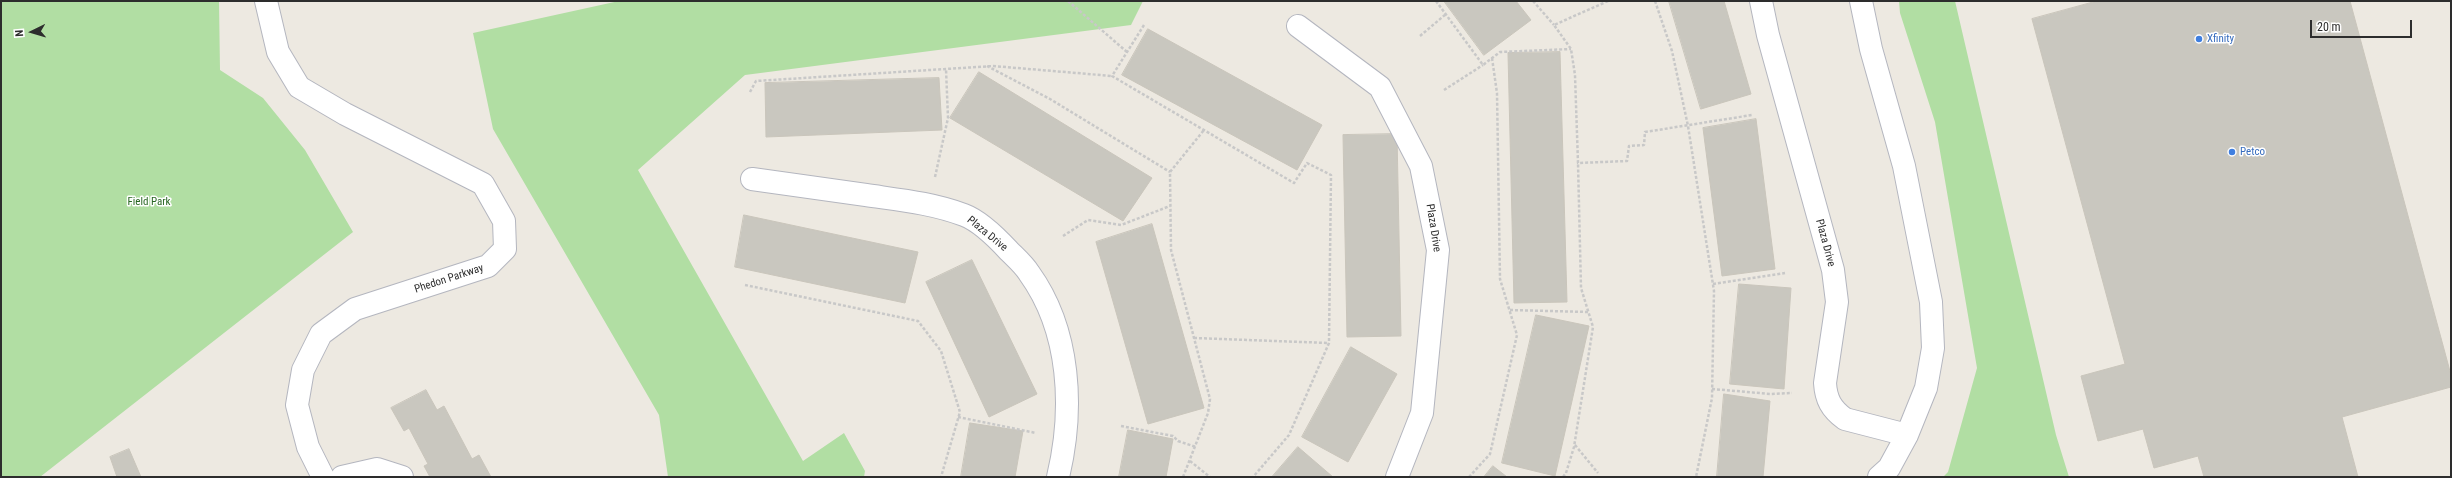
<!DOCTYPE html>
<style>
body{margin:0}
#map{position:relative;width:2452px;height:478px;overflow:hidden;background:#ede9e1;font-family:"Roboto Condensed",sans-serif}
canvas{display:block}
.frame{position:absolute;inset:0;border:2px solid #2d2d2d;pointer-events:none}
.north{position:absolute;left:12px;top:12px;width:40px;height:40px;-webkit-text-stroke:3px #fff;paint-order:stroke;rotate:265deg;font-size:11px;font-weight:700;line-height:16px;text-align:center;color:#2d2d2d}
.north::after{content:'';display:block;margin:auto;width:14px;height:18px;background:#2d2d2d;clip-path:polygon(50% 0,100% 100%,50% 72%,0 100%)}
.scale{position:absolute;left:2310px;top:20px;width:102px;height:18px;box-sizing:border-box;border:2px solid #2d2d2d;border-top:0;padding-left:5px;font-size:12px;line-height:14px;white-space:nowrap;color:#2d2d2d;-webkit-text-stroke:3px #fff;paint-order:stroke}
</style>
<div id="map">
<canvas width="2452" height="478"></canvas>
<div class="frame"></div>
<div class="north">N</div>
<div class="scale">20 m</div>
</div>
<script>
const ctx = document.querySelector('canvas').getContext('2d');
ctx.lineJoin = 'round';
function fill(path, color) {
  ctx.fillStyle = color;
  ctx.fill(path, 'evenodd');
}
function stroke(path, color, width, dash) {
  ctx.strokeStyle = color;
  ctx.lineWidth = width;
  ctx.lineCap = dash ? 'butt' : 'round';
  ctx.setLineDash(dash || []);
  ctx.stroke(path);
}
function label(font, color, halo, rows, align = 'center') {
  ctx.font = font + ' "Roboto Condensed",sans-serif';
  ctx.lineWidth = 3;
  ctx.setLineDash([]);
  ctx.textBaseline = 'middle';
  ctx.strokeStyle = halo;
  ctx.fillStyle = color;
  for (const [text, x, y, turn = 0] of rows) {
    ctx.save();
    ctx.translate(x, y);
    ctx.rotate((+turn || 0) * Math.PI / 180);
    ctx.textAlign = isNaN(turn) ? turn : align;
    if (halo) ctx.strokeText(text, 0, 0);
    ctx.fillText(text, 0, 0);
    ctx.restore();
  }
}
fill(new Path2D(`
 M 1,1 L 219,1 L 220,70 L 263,98 L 305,150 L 353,232 L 40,477 L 1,477 Z
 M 619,1 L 1143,1 L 1131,25 L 745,75 L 638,170 L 803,461 L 844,433 L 865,471 L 864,477 L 668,477 L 659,415 L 493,129 L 473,33 Z
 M 1899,1 L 1955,1 L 2056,435 L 2069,477 L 1943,477 L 1948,472 L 1977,368 L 1935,122 L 1900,13 Z`), '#b1dea3');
const building = new Path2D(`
 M 1444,1 L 1516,1 L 1531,20 L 1484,55 Z
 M 1669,1 L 1724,1 L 1751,94 L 1701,109 Z
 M 2097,1 L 2350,1 L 2451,375 L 2451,387 L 2342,417 L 2358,477 L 2204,477 L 2198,456 L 2154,468 L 2143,429 L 2098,441 L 2081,376 L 2125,364 L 2032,19 Z
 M 1148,29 L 1322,125 L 1297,170 L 1122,75 Z
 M 1560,52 L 1567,302 L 1514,303 L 1508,53 Z
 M 979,72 L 1152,178 L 1123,221 L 950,118 Z
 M 939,78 L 942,130 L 766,137 L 765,83 Z
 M 1756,119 L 1775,269 L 1722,276 L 1703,128 Z
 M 1397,134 L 1401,336 L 1347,337 L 1343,135 Z
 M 744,215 L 918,252 L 905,303 L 735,267 Z
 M 1152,224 L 1204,408 L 1148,424 L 1096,242 Z
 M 972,260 L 1037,394 L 989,417 L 926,282 Z
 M 1739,284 L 1791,288 L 1784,389 L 1730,384 Z
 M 1536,315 L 1589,326 L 1555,476 L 1502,463 Z
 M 1351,347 L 1397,374 L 1348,462 L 1302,437 Z
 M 426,390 L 437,410 L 444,406 L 472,459 L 479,455 L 491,477 L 430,477 L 424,466 L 428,464 L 409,428 L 404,431 L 391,408 Z
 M 1724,394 L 1770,401 L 1763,477 L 1717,477 Z
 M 970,423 L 1023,431 L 1015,477 L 961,477 Z
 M 1128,430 L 1173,439 L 1166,477 L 1119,477 Z
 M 1298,447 L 1333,477 L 1272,477 Z
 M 129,449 L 141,477 L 117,477 L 110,457 Z
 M 1493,466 L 1507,477 L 1484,477 Z`);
fill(building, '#c9c7bf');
stroke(building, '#c9c5bb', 1);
const street = new Path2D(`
 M 266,1 L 278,52 L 299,87 L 345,114 L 483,184 L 504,221 L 505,249 L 488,266 L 355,309 L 321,334 L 303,370 L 297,405 L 308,447 L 323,477
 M 1761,1 L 1768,35 L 1833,270 L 1837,302 L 1825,383 C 1826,399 1831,409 1845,419 L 1907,435
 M 1861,1 L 1871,49 L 1904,166 L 1931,302 L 1933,348 L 1926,388 L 1907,435 L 1889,468 L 1879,477
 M 1298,26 L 1380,87 L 1421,166 L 1438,250 L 1422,413 L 1397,477
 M 752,179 C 790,184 828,190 866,195 C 900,200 932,203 964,215 C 980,221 997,238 1009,251 C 1016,258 1024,265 1029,273 C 1071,331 1074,410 1058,477
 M 342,477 L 377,469 L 402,477`);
stroke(street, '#b4b6bf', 24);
stroke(new Path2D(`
 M 1068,1 L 1127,52
 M 1436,1 L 1483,65 L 1500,52 L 1571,49
 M 1533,1 L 1554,25
 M 1608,1 L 1554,25 L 1571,49 L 1575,75 L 1578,163 L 1627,161 L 1629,146 L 1644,145 L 1645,132 L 1752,115
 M 1655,1 L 1672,51 L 1688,126 L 1714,291 L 1712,398 L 1696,477
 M 1144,25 L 1112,76 L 1294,183 L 1307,163 L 1331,175 L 1329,343 L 1289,435 L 1253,477
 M 1420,36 L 1446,14
 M 987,66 L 1050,99 L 1170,172
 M 1444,90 L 1483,65
 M 750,92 L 756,81 L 993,66 L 1112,76
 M 935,177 L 948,118 L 946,69
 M 1063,236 L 1088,220 L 1121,225 L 1170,206
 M 1713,284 L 1785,273
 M 745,285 L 918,321 L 941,351 L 960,412 L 941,477
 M 1510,310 L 1589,312
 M 1194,338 L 1329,343
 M 1712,389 L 1771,394 L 1792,393
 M 958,417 L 1036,433
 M 1121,426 L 1173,436 L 1178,441 L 1196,447
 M 1575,445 L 1598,473
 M 1190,461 L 1210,477
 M 1183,477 L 1208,413 L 1210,399 L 1171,250 L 1170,172 L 1204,130
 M 1469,477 L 1490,454 L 1517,335 L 1500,279 L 1497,93 L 1492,58
 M 1563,477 L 1566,473 L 1574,447 L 1593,327 L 1581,288 L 1578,163`), '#c8c8c8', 2.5, [3, 2]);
stroke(street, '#fff', 22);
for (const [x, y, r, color] of [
 [2199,39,4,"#3f7fe0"],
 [2232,152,4,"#3f7fe0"]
]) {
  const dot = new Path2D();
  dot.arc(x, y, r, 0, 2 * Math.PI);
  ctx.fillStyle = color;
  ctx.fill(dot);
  stroke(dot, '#fff', 1.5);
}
label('11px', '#366cbe', '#fff', [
 ["Xfinity",2207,39],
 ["Petco",2240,152]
], 'left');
label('11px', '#286622', '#fff', [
 ["Field Park",149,202]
]);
label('11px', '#2d2d2d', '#fff', [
 ["Plaza Drive",1433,228,81],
 ["Plaza Drive",987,234,39],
 ["Plaza Drive",1825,243,75],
 ["Phedon Parkway",449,279,-18]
]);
</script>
